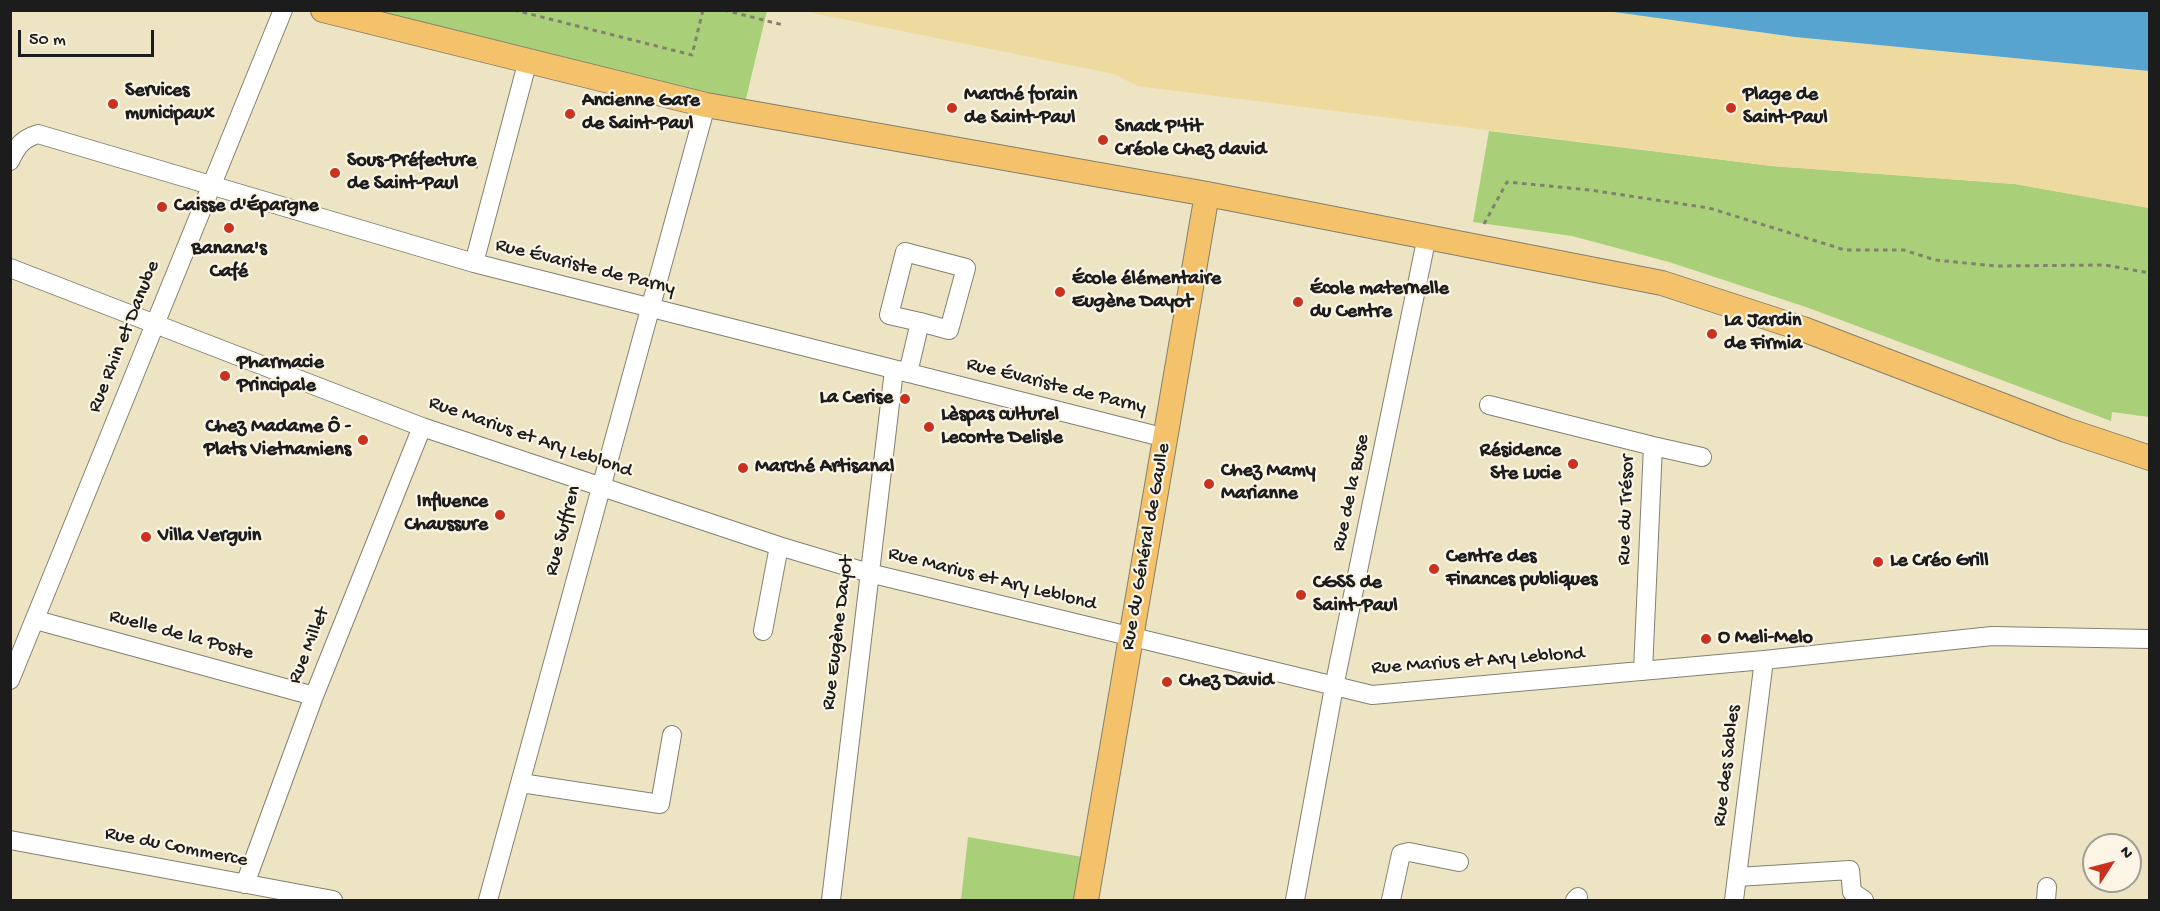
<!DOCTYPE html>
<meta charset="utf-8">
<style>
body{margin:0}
#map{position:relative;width:2160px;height:911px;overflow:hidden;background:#ede4c4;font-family:"Gochi Hand",sans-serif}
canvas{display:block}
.frame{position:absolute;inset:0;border:12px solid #1c1c1c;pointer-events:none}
.north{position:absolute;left:2082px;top:833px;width:60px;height:60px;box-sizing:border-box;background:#fcf5e5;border:2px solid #a29e95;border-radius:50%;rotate:54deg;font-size:16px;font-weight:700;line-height:24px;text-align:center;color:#1c1c1c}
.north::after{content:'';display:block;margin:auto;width:21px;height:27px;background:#c8321e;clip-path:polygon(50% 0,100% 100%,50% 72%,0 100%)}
.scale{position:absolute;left:18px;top:30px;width:136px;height:27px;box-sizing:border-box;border:3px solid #1c1c1c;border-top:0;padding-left:8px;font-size:18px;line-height:21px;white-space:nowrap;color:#1c1c1c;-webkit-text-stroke:4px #fcf5e5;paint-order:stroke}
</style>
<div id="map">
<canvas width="2160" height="911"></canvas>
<div class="frame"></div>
<div class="north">N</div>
<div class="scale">50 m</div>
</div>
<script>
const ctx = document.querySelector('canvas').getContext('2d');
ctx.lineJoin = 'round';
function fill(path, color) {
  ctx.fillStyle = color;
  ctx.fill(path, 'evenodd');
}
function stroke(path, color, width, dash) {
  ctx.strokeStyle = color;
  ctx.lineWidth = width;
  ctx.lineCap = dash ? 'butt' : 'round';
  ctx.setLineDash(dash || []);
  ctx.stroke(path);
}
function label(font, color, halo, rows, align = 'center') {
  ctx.font = font + ' "Gochi Hand",sans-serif';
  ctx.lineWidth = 4.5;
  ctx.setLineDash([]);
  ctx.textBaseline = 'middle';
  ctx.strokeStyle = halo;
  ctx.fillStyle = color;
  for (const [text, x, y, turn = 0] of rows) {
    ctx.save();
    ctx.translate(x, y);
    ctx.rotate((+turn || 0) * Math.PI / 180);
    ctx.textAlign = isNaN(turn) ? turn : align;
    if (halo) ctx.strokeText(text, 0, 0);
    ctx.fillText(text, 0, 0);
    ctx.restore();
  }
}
fill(new Path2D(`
 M 323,11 L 767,11 L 743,111 Z
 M 1489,131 L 1772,166 L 2015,184 L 2149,208 L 2149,417 L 2112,412 L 2111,421 L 1806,307 L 1669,262 L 1572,236 L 1473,222 Z
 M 968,837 L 1094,859 L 1086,900 L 961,900 Z`), '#a9cf79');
fill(new Path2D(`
 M 1607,10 L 1795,37 L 2149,71 L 2149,208 L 2015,184 L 1772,166 L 1137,86 L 1114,74 L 803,11 Z`), '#eeda9e');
fill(new Path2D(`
 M 1607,11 L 2149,11 L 2149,71 L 1795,37 Z`), '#57a4d0');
const minor = new Path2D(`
 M 10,161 C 17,146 22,139 38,134 L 474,263 L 1166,438
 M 474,263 L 528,60
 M 10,268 L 422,427 L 779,546 L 869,573 L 1372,695 L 1764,660 L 1992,636 L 2150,639
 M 908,373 L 920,322 L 889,315 L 905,252 L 966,268 L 949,330 L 920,322
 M 1489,405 L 1653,446 L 1643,671
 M 1653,446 L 1702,457
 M 36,620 L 314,696
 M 763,631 L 779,546
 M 10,680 L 283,10
 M 521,783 L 660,804 L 672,735
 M 10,840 L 333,900
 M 1737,877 L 1850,870 L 1852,892 L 1864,900
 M 245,884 L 314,696 L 422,427
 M 488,900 L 706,105
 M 831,900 L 894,370
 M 1295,900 L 1334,687 L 1427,236
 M 1391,900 L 1401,854 L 1409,852 L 1459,862
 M 1575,900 L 1578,897
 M 1734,900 L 1764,660
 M 2046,900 L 2047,887`);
const major = new Path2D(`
 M 323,10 L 706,105 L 1207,194 L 1662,283 L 1803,329 L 2066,430 L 2150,458
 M 1086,900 L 1207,194`);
stroke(minor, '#848070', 20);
stroke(major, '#848070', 26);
stroke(new Path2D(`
 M 514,10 L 692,55 L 703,10
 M 724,10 L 783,25
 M 439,156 L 480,168
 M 1484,224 L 1507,182 L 1590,190 L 1709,208 L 1845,250 L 1904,250 L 1935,260 L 1996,266 L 2105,265 L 2150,273`), '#848070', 3, [4.5, 4.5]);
stroke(minor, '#fff', 18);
stroke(major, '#f4c26a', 24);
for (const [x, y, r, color] of [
 [113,104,6,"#c8321e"],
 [952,108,6,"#c8321e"],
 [1731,108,6,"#c8321e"],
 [570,114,6,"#c8321e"],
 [1103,140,6,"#c8321e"],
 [335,173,6,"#c8321e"],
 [162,207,6,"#c8321e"],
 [229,228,6,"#c8321e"],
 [1060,292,6,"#c8321e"],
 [1298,302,6,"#c8321e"],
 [1712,334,6,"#c8321e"],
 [225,376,6,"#c8321e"],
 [905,399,6,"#c8321e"],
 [929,427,6,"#c8321e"],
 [363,440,6,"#c8321e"],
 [1573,464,6,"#c8321e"],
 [743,468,6,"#c8321e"],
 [1209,484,6,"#c8321e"],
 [500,515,6,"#c8321e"],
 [146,537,6,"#c8321e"],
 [1878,562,6,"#c8321e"],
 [1434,569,6,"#c8321e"],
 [1301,595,6,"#c8321e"],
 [1706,639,6,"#c8321e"],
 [1167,682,6,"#c8321e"]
]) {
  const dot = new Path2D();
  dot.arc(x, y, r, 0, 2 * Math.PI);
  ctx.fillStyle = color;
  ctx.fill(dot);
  stroke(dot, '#fcf5e5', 2);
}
label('bold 20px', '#1c1c1c', '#fcf5e5', [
 ["Services",125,92],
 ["municipaux",125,115],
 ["Marché forain",964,96],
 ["de Saint-Paul",964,119],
 ["Plage de",1743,96],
 ["Saint-Paul",1743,119],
 ["Ancienne Gare",582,102],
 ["de Saint-Paul",582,125],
 ["Snack P'tit",1115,128],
 ["Créole Chez david",1115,151],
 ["Sous-Préfecture",347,162],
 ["de Saint-Paul",347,185],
 ["Caisse d'Épargne",174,207],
 ["Banana's",229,250,"center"],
 ["Café",229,273,"center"],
 ["École élémentaire",1072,280],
 ["Eugène Dayot",1072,303],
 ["École maternelle",1310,290],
 ["du Centre",1310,313],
 ["La Jardin",1724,322],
 ["de Firmia",1724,345],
 ["Pharmacie",237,364],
 ["Principale",237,387],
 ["La Cerise",893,399,"right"],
 ["Lèspas culturel",941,416],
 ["Leconte Delisle",941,439],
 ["Chez Madame Ô -",351,428,"right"],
 ["Plats Vietnamiens",351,451,"right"],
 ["Résidence",1561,452,"right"],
 ["Ste Lucie",1561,475,"right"],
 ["Marché Artisanal",755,468],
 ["Chez Mamy",1221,472],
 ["Marianne",1221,495],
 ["Influence",488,503,"right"],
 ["Chaussure",488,526,"right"],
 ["Villa Verguin",158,537],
 ["Centre des",1446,558],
 ["Finances publiques",1446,581],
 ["Le Créo Grill",1890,562],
 ["CGSS de",1313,584],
 ["Saint-Paul",1313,607],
 ["O Meli-Melo",1718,639],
 ["Chez David",1179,682]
], 'left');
label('20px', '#1c1c1c', '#fcf5e5', [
 ["Rue Évariste de Parny",585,268,14],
 ["Rue Rhin et Danube",125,337,-68],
 ["Rue Évariste de Parny",1056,387,14],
 ["Rue Marius et Ary Leblond",530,438,19],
 ["Rue de la Buse",1352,493,-78],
 ["Rue du Trésor",1627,510,-88],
 ["Rue Suffren",564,531,-75],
 ["Rue du Général de Gaulle",1147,547,-80],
 ["Rue Marius et Ary Leblond",992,580,14],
 ["Rue Eugène Dayot",839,633,-83],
 ["Ruelle de la Poste",181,636,15],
 ["Rue Millet",310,646,-68],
 ["Rue Marius et Ary Leblond",1478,662,-4],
 ["Rue des Sables",1728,766,-83],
 ["Rue du Commerce",176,848,11]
]);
</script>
